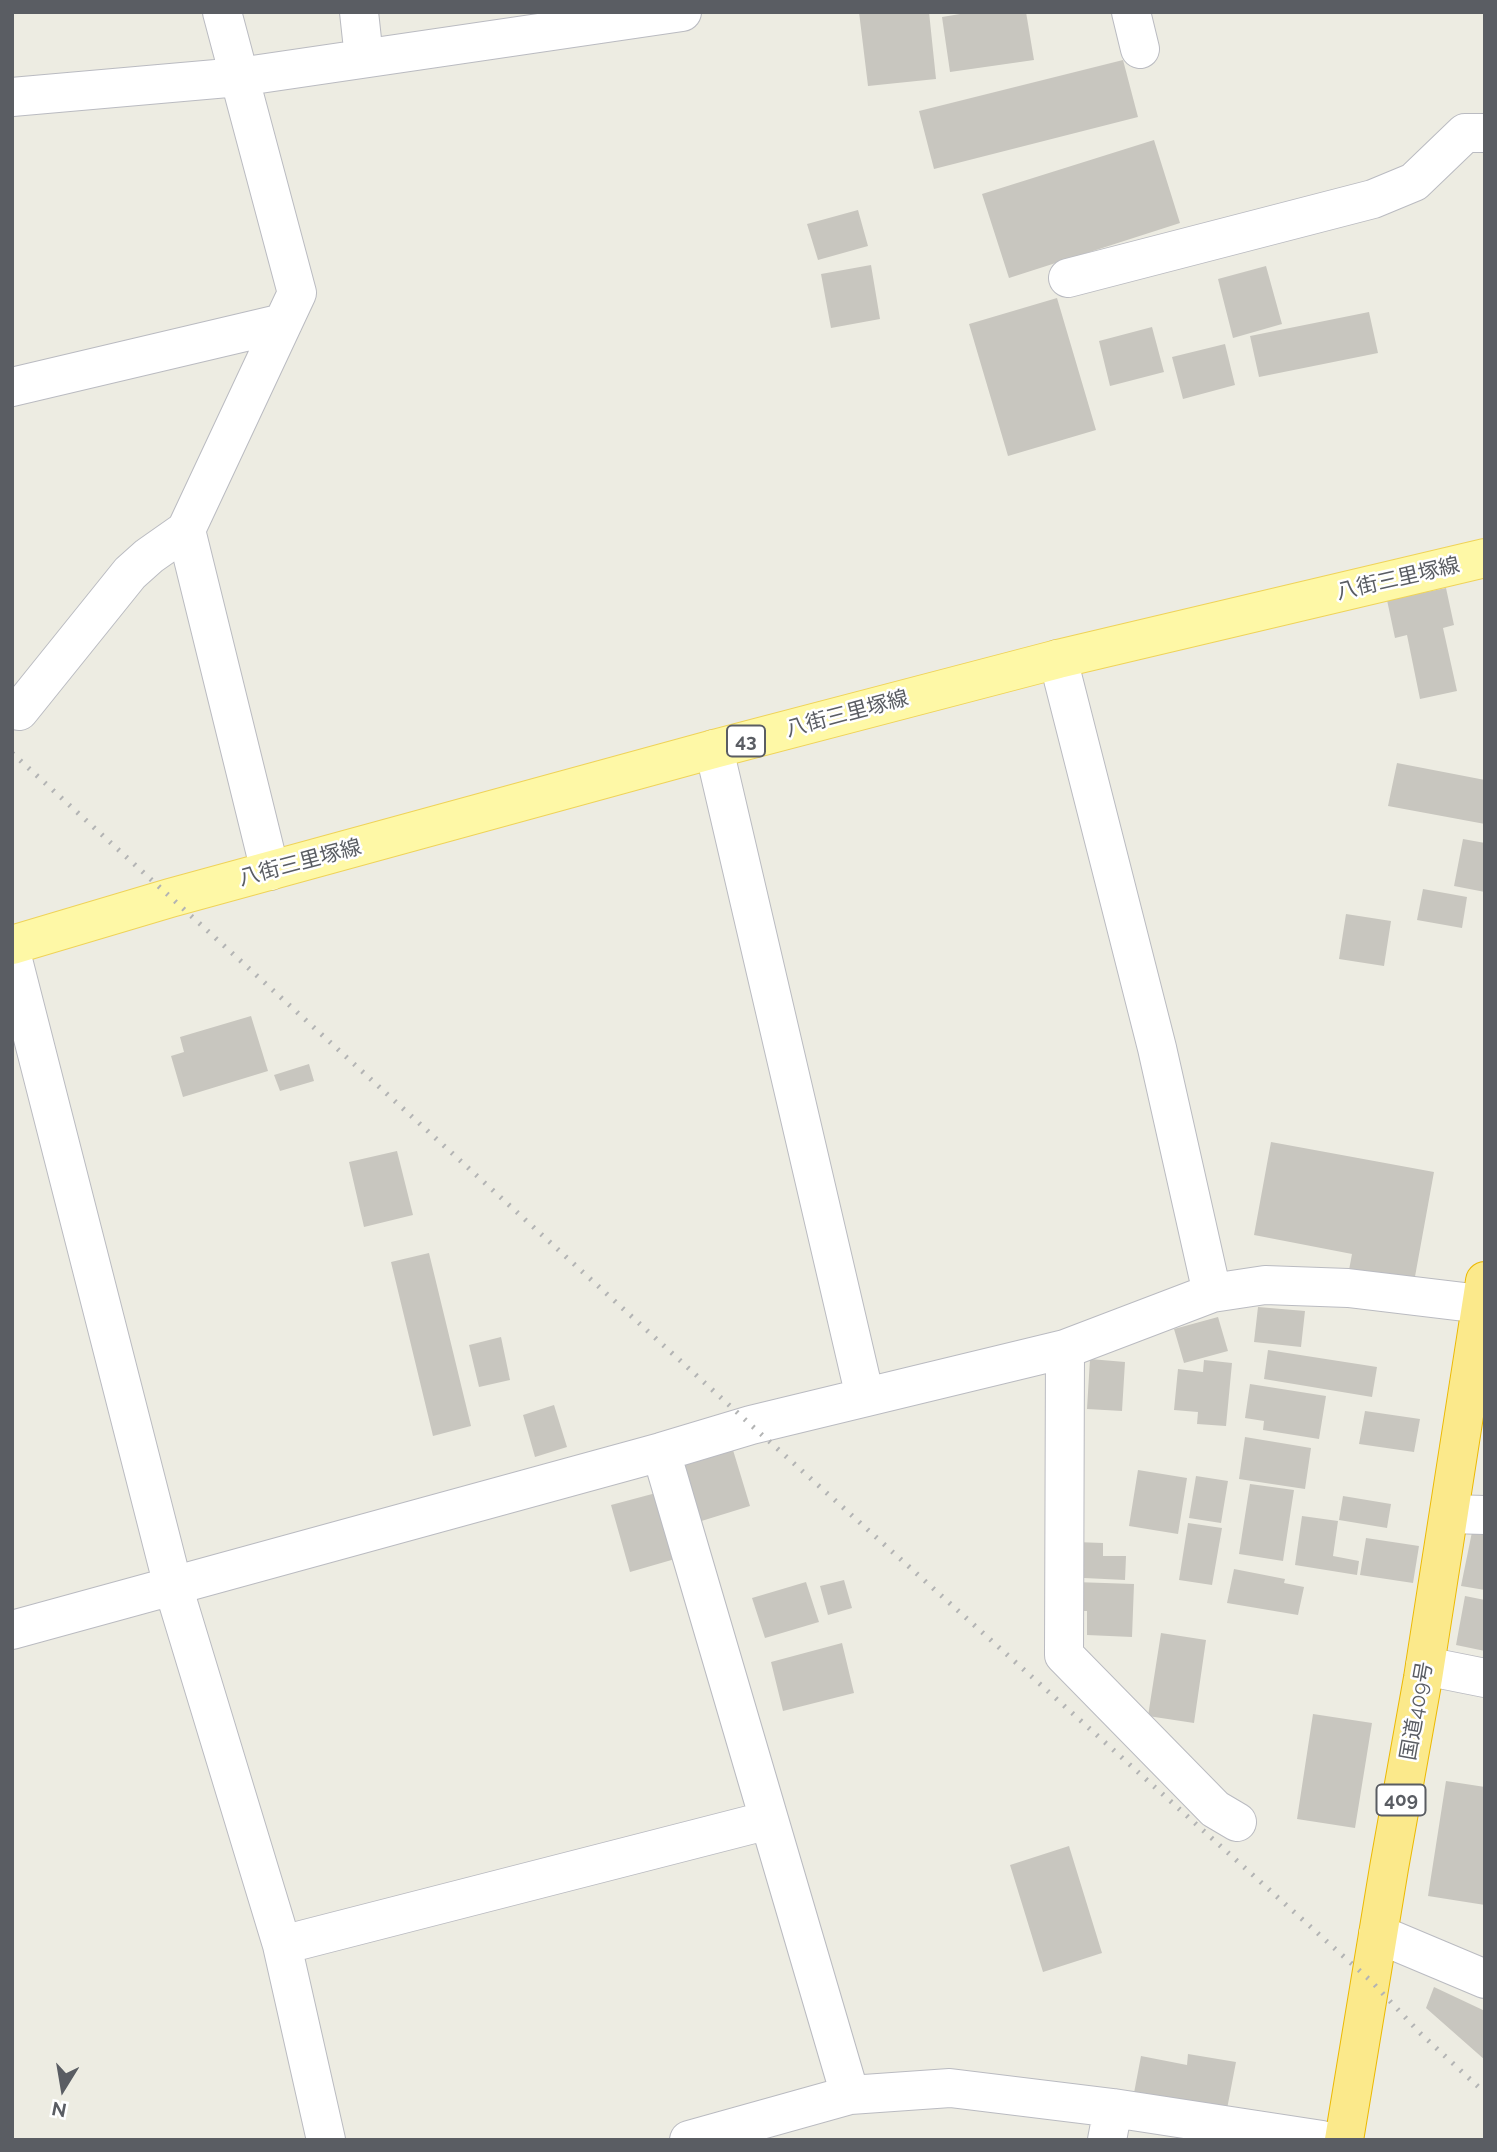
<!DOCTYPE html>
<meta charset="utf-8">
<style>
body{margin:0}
#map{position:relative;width:1497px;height:2152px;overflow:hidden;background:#edece2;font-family:Raleway,sans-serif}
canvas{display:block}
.frame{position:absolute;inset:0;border:14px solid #5a5d63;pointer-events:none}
.north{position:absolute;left:28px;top:2054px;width:70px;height:70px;-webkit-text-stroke:5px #fff;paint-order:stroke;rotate:191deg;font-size:19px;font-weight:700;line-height:28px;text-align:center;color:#5a5d63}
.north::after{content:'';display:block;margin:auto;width:24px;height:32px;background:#5a5d63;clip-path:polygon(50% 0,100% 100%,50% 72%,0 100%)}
</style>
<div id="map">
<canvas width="1497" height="2152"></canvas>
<div class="frame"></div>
<div class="north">N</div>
</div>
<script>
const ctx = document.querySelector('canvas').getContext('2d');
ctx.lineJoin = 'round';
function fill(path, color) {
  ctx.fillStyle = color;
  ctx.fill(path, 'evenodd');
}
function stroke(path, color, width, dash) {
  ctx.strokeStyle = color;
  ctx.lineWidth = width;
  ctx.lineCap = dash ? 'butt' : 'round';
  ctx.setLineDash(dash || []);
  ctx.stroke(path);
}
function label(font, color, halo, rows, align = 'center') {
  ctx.font = font + ' Raleway,"Noto Sans JP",sans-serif';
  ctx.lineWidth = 5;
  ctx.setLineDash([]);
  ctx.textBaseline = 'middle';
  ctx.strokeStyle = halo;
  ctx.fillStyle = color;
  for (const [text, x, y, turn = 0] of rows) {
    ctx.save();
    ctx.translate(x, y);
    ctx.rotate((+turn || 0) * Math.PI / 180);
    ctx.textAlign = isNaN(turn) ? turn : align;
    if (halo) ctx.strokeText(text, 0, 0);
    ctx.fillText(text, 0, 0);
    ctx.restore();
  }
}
fill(new Path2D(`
 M 859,12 L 929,12 L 936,79 L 868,86 Z
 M 972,12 L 1026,12 L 1034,60 L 950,72 L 942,17 Z
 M 1123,60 L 1138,117 L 934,169 L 919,111 Z
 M 1154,140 L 1180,223 L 1009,278 L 982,194 Z
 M 858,210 L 868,246 L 818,260 L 807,224 Z
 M 871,265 L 880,319 L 831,328 L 821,274 Z
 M 1266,266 L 1282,324 L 1233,338 L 1218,279 Z
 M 1057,298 L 1096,430 L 1008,456 L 969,324 Z
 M 1369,312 L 1378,353 L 1259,377 L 1250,336 Z
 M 1152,327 L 1164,372 L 1110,386 L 1099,341 Z
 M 1225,344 L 1235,385 L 1183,399 L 1172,357 Z
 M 1446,588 L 1454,625 L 1443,628 L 1457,691 L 1420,699 L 1407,635 L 1395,638 L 1387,600 Z
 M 1397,763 L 1485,780 L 1485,824 L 1388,806 Z
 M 1463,839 L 1485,843 L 1485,892 L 1454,886 Z
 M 1423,889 L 1467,897 L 1462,928 L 1417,920 Z
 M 1346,914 L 1391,921 L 1384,966 L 1339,959 Z
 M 251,1016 L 268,1071 L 183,1097 L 171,1056 L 184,1052 L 180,1037 Z
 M 309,1064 L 314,1081 L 280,1091 L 274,1075 Z
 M 1271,1142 L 1434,1172 L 1414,1282 L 1349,1270 L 1352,1254 L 1254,1235 Z
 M 397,1151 L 413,1215 L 364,1227 L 349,1162 Z
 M 429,1253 L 471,1426 L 433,1436 L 391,1262 Z
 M 1258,1307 L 1305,1311 L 1301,1347 L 1254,1342 Z
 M 1218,1317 L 1228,1351 L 1184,1363 L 1174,1329 Z
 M 501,1337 L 510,1380 L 479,1387 L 469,1345 Z
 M 1268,1350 L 1377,1367 L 1372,1397 L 1264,1379 Z
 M 1090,1359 L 1125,1362 L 1122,1411 L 1087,1409 Z
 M 1204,1360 L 1232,1363 L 1226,1426 L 1197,1424 L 1198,1412 L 1174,1410 L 1178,1369 L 1203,1372 Z
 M 1250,1384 L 1326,1396 L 1319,1439 L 1263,1430 L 1264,1421 L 1245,1418 Z
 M 554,1405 L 567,1447 L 535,1457 L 523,1415 Z
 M 1365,1411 L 1420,1419 L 1414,1452 L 1359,1444 Z
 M 1245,1437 L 1311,1448 L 1305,1489 L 1239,1479 Z
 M 733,1450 L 750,1506 L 695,1523 L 678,1466 Z
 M 1138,1470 L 1187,1478 L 1178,1534 L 1129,1526 Z
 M 1196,1476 L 1228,1481 L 1221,1523 L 1189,1518 Z
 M 1250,1484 L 1294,1490 L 1283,1561 L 1239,1554 Z
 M 656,1493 L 675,1559 L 630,1572 L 611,1505 Z
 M 1343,1496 L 1391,1504 L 1387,1528 L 1339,1520 Z
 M 1302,1516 L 1338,1521 L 1333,1556 L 1359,1561 L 1357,1575 L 1295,1565 Z
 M 1188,1523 L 1222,1528 L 1212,1585 L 1179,1580 Z
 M 1472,1532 L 1485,1535 L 1485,1590 L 1461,1586 Z
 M 1366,1538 L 1419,1546 L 1413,1583 L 1360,1575 Z
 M 1076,1542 L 1103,1543 L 1103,1556 L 1126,1556 L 1125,1580 L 1084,1578 Z
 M 1234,1569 L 1285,1579 L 1284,1583 L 1304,1587 L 1298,1615 L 1227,1603 Z
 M 844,1580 L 852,1608 L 828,1615 L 820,1586 Z
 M 806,1582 L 819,1622 L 765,1638 L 752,1598 Z
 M 1075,1582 L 1134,1584 L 1132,1637 L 1087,1635 L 1087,1611 L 1074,1611 Z
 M 1465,1596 L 1485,1600 L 1485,1651 L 1456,1645 Z
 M 1161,1633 L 1206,1640 L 1194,1723 L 1148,1716 Z
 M 842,1643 L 854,1693 L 783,1711 L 771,1662 Z
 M 1313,1714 L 1372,1723 L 1355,1828 L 1297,1819 Z
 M 1446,1781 L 1485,1787 L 1485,1905 L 1428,1896 Z
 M 1069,1846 L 1102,1953 L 1043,1972 L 1010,1865 Z
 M 1434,1987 L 1485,2011 L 1485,2060 L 1426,2008 Z
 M 1188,2054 L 1236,2062 L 1227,2109 L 1134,2093 L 1141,2056 L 1187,2065 Z`), '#c8c6bf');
const minor = new Path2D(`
 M 222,12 L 297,293 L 186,530 L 270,871
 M 359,12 L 364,58
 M 1131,12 L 1140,49
 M 12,97 L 239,77 L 682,12
 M 1068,278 L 1373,199 L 1414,182 L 1465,133 L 1485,133
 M 12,387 L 283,323
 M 1058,659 L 1157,1048 L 1212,1293
 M 19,711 L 130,573 L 149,556 L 186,530
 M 714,749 L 865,1397
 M 12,956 L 173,1586 L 282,1945 L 326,2140
 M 1065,1349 L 1064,1655 L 1215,1809 L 1237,1822
 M 661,1452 L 850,2095
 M 1449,1514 L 1485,1515
 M 12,1630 L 661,1452 L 751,1425 L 1065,1349 L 1212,1293 L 1265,1285 L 1348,1288 L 1481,1304
 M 1425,1666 L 1485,1678
 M 1378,1934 L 1485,1979
 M 282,1945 L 769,1820
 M 689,2140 L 850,2095 L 950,2088 L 1113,2108 L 1322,2140
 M 1107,2140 L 1113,2108`);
const major = new Path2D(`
 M 12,945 L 170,898 L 714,749 L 1058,659 L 1485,558`);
const highway = new Path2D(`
 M 1344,2140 L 1389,1868 L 1423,1678 L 1485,1281`);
stroke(minor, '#babbc1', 40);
stroke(major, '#efd359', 40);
stroke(highway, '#ecb903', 40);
stroke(minor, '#fff', 38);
stroke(major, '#fef8a6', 38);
stroke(highway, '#fbe98b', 38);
stroke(new Path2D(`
 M 12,753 L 751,1425 L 1371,1981 L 1420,2033 L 1485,2093`), '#b3b4b4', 5, [2, 9]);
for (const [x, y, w] of [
 [746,741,38],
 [1401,1800,49]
]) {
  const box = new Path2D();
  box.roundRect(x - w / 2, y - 15.5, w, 31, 5);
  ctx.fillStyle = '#fff';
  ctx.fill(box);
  stroke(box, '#5a5d63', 2);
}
label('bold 19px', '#5a5d63', null, [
 ["43",746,741],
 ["409",1401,1800]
]);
label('21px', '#5a5d63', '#fff', [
 ["八街三里塚線",1398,579,-13],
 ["八街三里塚線",847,714,-15],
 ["八街三里塚線",300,863,-15],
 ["国道409号",1417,1711,-80]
]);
</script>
